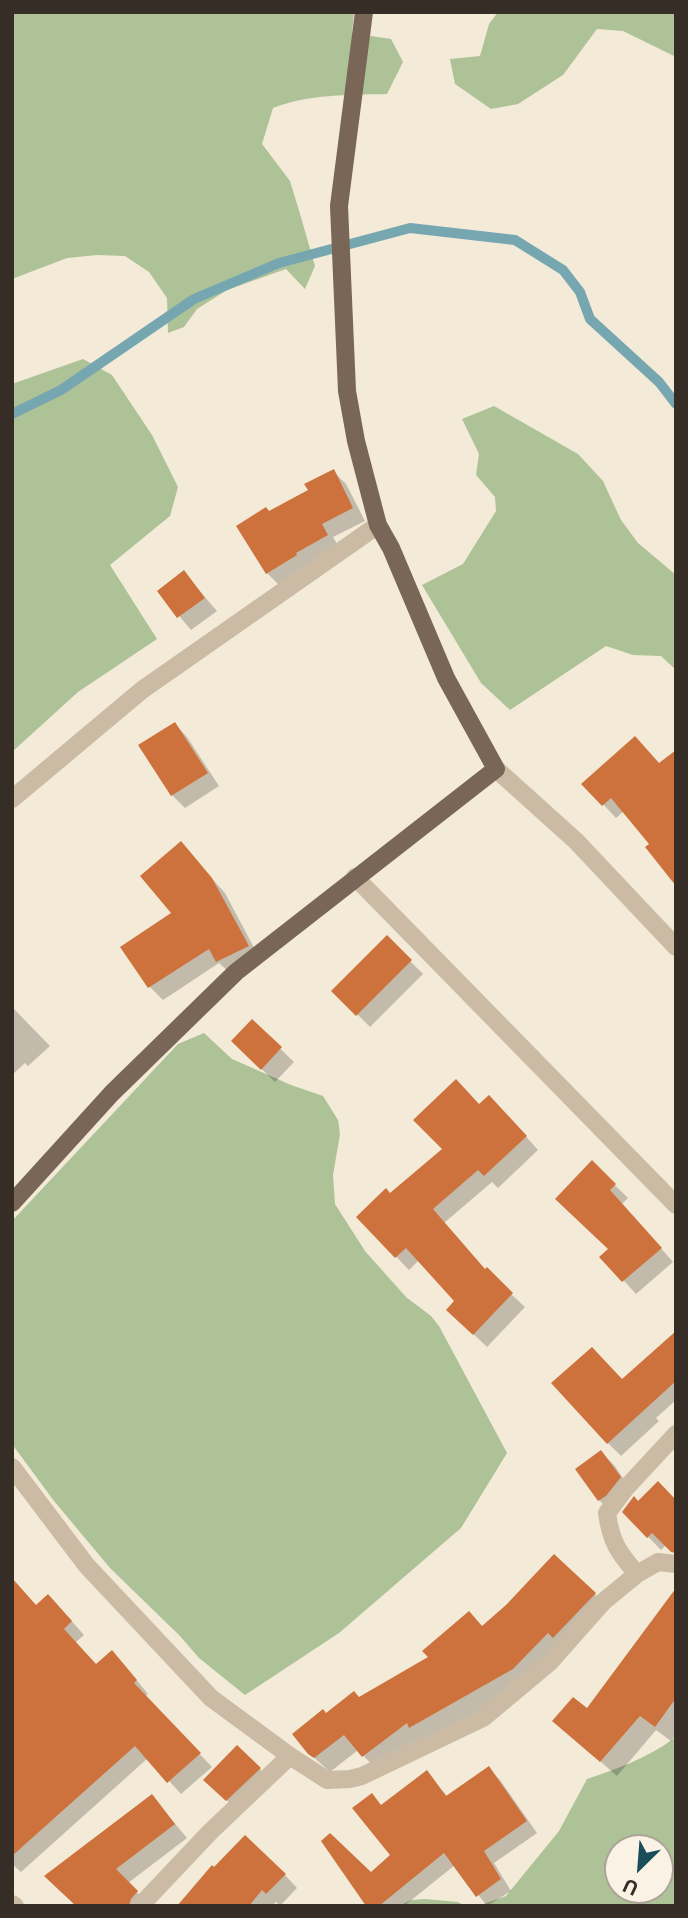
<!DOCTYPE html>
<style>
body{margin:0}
#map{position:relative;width:688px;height:1918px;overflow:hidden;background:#f3ead8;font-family:Inter,sans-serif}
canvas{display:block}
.frame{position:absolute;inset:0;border:14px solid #362d26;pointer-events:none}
.north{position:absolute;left:604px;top:1834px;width:70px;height:70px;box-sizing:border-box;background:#faf3e5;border:2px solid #aca499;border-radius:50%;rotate:205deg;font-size:19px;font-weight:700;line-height:28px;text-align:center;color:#362d26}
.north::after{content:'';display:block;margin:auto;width:24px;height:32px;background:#194d5a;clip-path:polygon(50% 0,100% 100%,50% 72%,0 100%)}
</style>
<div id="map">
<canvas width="688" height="1918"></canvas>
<div class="frame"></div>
<div class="north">U</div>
</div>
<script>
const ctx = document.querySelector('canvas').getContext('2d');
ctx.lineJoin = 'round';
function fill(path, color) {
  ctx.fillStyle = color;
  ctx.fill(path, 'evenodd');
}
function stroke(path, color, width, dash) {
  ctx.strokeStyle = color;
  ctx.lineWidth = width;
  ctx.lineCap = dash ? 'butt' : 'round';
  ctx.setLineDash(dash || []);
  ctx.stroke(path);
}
fill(new Path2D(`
 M 12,12 L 354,12 L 352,33 L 391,39 L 403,62 L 387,94 C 348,95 309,94 273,108 L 262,144 L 290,181 L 300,214 L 315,266 L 305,289 L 286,269 L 227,290 L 197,309 L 184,327 L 168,333 L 167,298 L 149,272 L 125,256 L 97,255 L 67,258 L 12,279 Z
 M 498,12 L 676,12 L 676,57 L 623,31 L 597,29 L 563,75 L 518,104 L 491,109 L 455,84 L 450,59 L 480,56 L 489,24 Z
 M 83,359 L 112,375 L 152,435 L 178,487 L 170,516 L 110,565 L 157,639 L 78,692 L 12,752 L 12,384 Z
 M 494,406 L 578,454 L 603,481 L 621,520 L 638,543 L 676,575 L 676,670 L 661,656 L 633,655 L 606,646 L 510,710 L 481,683 L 422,585 L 463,564 L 496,511 L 495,497 L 476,475 L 479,454 L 462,419 Z
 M 204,1033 L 232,1059 L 291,1085 L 323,1096 L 338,1120 L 340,1134 L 333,1175 L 335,1204 L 365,1251 L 406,1297 L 431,1316 L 439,1326 L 507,1453 L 461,1528 L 339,1633 L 245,1695 L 199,1658 L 180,1636 L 110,1568 L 54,1501 L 12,1444 L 12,1221 L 178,1044 Z
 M 673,1739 L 676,1739 L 676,1906 L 478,1906 L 506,1896 L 559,1831 L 587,1779 C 616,1769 648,1758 673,1739 ZM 660,1848 L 660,1890 L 618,1890 L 618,1848 Z
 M 425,1899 L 458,1902 L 465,1906 L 399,1906 L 411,1900 Z`), '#aec298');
fill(new Path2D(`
 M 333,471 L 346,484 L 365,521 L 333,537 L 340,549 L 280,586 L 267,573 L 269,513 L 310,491 Z
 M 184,573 L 217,611 L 191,630 L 159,592 Z
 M 175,724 L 187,737 L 219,786 L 185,808 L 172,795 Z
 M 660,765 L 651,845 L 624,811 L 616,818 L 584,784 Z
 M 181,844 L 225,893 L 260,959 L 231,974 L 219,963 L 163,1000 L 150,987 L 122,947 L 173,913 Z
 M 387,938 L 423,974 L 370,1027 L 334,991 Z
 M 12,1007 L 50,1046 L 28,1066 L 25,1063 L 12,1075 Z
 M 252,1021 L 294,1062 L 275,1082 L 233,1041 Z
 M 480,1106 L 502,1110 L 538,1150 L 498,1188 L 492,1182 L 444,1223 L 486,1271 L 525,1307 L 487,1347 L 448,1310 L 456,1302 L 419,1260 L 409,1270 L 358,1217 L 390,1195 L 444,1149 Z
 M 592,1163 L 628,1198 L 622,1204 L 673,1262 L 636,1294 L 602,1257 L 610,1250 Z
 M 676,1334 L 676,1400 L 656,1418 L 659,1421 L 621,1456 L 608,1443 L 622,1381 Z
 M 601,1452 L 614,1465 L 632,1491 L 612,1513 L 599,1500 L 577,1470 Z
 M 638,1502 L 676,1502 L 676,1554 L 666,1545 L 661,1550 L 624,1512 Z
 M 595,1594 L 609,1609 L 569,1651 L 528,1683 L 426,1742 L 421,1738 L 378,1771 L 358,1750 L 330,1772 L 309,1753 L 327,1715 L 360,1698 L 483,1627 Z
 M 676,1598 L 676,1735 L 671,1741 L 656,1730 L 617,1776 L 554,1721 L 587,1711 Z
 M 37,1607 L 61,1609 L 84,1635 L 75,1643 L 96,1666 L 125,1666 L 148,1694 L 145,1696 L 212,1767 L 181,1794 L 148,1758 L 21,1872 L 12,1864 L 12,1717 Z
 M 237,1747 L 273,1782 L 240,1813 L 206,1780 Z
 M 488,1768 L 500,1780 L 537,1833 L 494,1863 L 511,1891 L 487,1906 L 455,1865 L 404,1906 L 369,1906 L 371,1875 L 392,1855 L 382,1806 L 426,1772 L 448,1797 Z
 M 152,1796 L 187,1838 L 128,1883 L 150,1906 L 76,1906 Z
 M 214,1869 L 285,1875 L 297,1888 L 280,1906 L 276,1902 L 272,1906 L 180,1906 Z`), '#0003');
stroke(new Path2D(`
 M 12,414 L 61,390 L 194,299 L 279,263 L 410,228 L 515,240 L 563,270 L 580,292 L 590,319 L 659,382 L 676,404`), '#76a7b1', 10);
fill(new Path2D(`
 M 334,469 L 353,508 L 322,524 L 328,535 L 296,553 L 297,555 L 266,574 L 236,526 L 266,507 L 269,511 L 308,490 L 304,484 Z
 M 184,570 L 205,598 L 177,618 L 157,591 Z
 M 175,722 L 208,773 L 171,796 L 138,745 Z
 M 635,736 L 659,763 L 676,750 L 676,886 L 645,847 L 649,844 L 611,798 L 602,806 L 581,784 Z
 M 181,841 L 212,878 L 249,946 L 216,962 L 209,949 L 148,988 L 120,947 L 171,913 L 140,876 Z
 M 387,935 L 412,960 L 356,1016 L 331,991 Z
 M 252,1019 L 282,1047 L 261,1070 L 231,1041 Z
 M 456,1079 L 479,1104 L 489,1095 L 527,1136 L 484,1176 L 478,1170 L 433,1209 L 485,1269 L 487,1267 L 513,1293 L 473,1335 L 446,1310 L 454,1301 L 406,1248 L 395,1258 L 356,1217 L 386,1188 L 390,1193 L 442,1149 L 413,1120 Z
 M 592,1160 L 616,1184 L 610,1190 L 662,1248 L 622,1282 L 599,1257 L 608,1249 L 555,1199 Z
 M 676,1331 L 676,1381 L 607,1444 L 551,1383 L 592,1347 L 622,1379 Z
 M 601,1450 L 621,1477 L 606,1496 L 598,1501 L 575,1469 Z
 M 658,1481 L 676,1500 L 676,1553 L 671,1552 L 652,1533 L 647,1538 L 622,1512 L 634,1496 L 638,1501 Z
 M 554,1554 L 596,1593 L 553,1638 L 548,1633 L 513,1669 L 409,1728 L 407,1723 L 362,1757 L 344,1735 L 314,1758 L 308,1754 L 292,1734 L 323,1709 L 326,1713 L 354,1691 L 359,1697 L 428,1657 L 422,1651 L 469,1611 L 482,1626 L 506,1605 Z
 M 12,1578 L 36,1605 L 48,1594 L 72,1621 L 64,1629 L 96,1664 L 112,1650 L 137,1680 L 134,1683 L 201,1753 L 167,1783 L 135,1746 L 12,1856 Z
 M 676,1588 L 676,1698 L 655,1727 L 640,1716 L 600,1762 L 552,1721 L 573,1697 L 587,1708 Z
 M 237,1745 L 261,1768 L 226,1801 L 203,1780 Z
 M 489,1766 L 527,1821 L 484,1851 L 501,1879 L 476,1897 L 444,1853 L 379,1906 L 366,1906 L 321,1841 L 330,1833 L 371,1872 L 390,1855 L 352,1808 L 372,1793 L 381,1805 L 427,1770 L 446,1796 Z
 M 152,1794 L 175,1824 L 116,1869 L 138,1891 L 131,1899 L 129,1906 L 76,1906 L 44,1876 Z
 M 245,1835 L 286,1874 L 266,1894 L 262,1890 L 249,1906 L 177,1906 L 212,1865 L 214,1867 Z`), '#cd723c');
stroke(new Path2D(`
 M 496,769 L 576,841 L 676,947
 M 12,799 L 142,690 L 378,525
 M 355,877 L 676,1205
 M 12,1467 L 87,1566 L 211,1698 L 290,1756 L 327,1780 L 350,1779 L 362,1776 L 483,1718 L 550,1662 L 603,1602 L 637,1574 L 658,1562 L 676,1564
 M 637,1574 C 618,1552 611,1542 607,1513 L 625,1489 L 676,1434
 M 12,1904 L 15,1906
 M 140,1906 L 210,1832 L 290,1756`), '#cbbba4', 18);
stroke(new Path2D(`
 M 12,1203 L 112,1093 L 236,972 L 496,769 L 446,678 L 391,548 L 378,525 L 356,441 L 347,391 L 339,206 L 364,12`), '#796656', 18);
</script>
